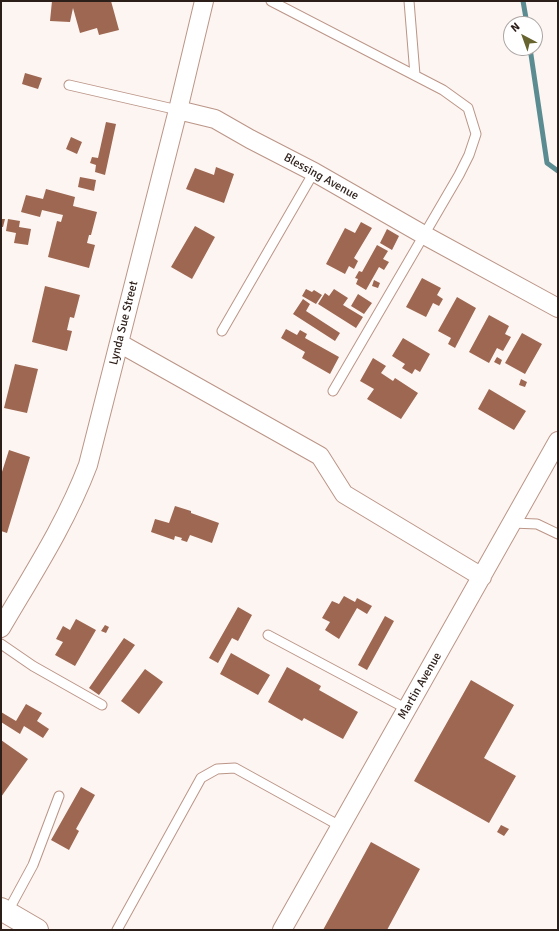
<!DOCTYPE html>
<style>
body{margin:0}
#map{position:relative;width:559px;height:931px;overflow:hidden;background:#fdf5f2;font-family:Signika,sans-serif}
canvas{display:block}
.frame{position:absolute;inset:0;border:2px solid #2c1e18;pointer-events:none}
.north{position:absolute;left:503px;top:16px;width:40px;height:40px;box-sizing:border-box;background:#fff;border:1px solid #aba5a3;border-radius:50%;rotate:319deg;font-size:11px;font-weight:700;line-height:16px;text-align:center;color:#2c1e18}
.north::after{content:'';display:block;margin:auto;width:14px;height:18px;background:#686430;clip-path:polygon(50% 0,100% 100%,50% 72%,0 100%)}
</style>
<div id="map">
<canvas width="559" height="931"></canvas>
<div class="frame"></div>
<div class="north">N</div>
</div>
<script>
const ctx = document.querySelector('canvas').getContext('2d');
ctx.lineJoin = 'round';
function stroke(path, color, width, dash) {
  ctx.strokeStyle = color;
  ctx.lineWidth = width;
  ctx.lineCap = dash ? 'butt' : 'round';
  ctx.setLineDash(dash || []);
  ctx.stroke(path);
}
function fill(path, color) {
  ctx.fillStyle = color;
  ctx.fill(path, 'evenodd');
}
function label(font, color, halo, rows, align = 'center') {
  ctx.font = font + ' Signika,sans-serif';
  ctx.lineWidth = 3.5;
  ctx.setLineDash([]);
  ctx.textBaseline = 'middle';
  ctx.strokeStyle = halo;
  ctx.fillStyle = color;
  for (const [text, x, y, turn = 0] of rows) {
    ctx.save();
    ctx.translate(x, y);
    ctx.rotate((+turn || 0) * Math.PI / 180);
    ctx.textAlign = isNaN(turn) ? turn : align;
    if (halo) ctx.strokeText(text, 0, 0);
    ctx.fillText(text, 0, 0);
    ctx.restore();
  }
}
stroke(new Path2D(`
 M 523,1 L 527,24
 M 530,48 L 547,163 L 558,171`), '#5b8c92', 5);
fill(new Path2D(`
 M 52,1 L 111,1 L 119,30 L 99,35 L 97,28 L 80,33 L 73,8 L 70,22 L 50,21 Z
 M 25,73 L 42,78 L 38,89 L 22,84 Z
 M 106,122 L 116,124 L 105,175 L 95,172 L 96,165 L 90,163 L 92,157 L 98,158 Z
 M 71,137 L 82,142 L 77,154 L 66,149 Z
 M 216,167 L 234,174 L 224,203 L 186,189 L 195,168 L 214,175 Z
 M 80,177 L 96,180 L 94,191 L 78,187 Z
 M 46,189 L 75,197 L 73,206 L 97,212 L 91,235 L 89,235 L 87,243 L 95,245 L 89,268 L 48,257 L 57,221 L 61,222 L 63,215 L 42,210 L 40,217 L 21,212 L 26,195 L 43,199 Z
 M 1,219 L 5,219 L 3,227 L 1,227 Z
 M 8,219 L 20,221 L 19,227 L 31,229 L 28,245 L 14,243 L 16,233 L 6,231 Z
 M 361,222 L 372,228 L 354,258 L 358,261 L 354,269 L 349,266 L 345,274 L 326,264 L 345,228 L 355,233 Z
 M 195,226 L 215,237 L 192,279 L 171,267 Z
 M 387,229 L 399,236 L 392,250 L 380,243 Z
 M 377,245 L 388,251 L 383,259 L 389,262 L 384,270 L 379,267 L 366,290 L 356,284 L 358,279 L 355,278 L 359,271 L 362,272 Z
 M 422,278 L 441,288 L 437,295 L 443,299 L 439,306 L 433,303 L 426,317 L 406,307 Z
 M 374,280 L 380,283 L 378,288 L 372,286 Z
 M 45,286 L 80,295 L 74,318 L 70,317 L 67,330 L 72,331 L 67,351 L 32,342 Z
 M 306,289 L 312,292 L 314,290 L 322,295 L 316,304 L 302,296 Z
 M 334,289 L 348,298 L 343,305 L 363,317 L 356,328 L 318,304 L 325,293 L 329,296 Z
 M 358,294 L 372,303 L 364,314 L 351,306 Z
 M 457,297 L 476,308 L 455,348 L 448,344 L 451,338 L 438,331 Z
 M 303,299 L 310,304 L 306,311 L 340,333 L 335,341 L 293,314 Z
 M 489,315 L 509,326 L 505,334 L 511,337 L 503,351 L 497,348 L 489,363 L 469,352 Z
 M 286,329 L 297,335 L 300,330 L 307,334 L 305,338 L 339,357 L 330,374 L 302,358 L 305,352 L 281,338 Z
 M 522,333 L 542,344 L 525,374 L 505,363 Z
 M 403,338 L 430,354 L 420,372 L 415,369 L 412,374 L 402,368 L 405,364 L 392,356 Z
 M 497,357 L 502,360 L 500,365 L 494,362 Z
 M 373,358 L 386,366 L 381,373 L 393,381 L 395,378 L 418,393 L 401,419 L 367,399 L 374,389 L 360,381 Z
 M 15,364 L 38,369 L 27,413 L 4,408 Z
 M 521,379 L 527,382 L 525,387 L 519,385 Z
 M 489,389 L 526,411 L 514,430 L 478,409 Z
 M 9,450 L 30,457 L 7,533 L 1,531 L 1,475 Z
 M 175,506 L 191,511 L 191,513 L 219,523 L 212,543 L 190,535 L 187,542 L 181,540 L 182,538 L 175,536 L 174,540 L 151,532 L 155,519 L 169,523 Z
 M 344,596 L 355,602 L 357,598 L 372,606 L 367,614 L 357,608 L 339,639 L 325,630 L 330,622 L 322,618 L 332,601 L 339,604 Z
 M 238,607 L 252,615 L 238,641 L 232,638 L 218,663 L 209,658 Z
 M 385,616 L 394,621 L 367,670 L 358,665 Z
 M 76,619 L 96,630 L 75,666 L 55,655 L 63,642 L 56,639 L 63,626 L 70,630 Z
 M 105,625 L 109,627 L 106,633 L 101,631 Z
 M 124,638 L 135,645 L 99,695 L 89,688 Z
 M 231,653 L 270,675 L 258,695 L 220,674 Z
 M 287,667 L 321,686 L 319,690 L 358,712 L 343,739 L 304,718 L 302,721 L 268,702 Z
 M 145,669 L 163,682 L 139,714 L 121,701 Z
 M 471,680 L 514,705 L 484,758 L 516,776 L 489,823 L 414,781 Z
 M 26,704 L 42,713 L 37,721 L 49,729 L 43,738 L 24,726 L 20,734 L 1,722 L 1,712 L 16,721 Z
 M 1,740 L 28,759 L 1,797 Z
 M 81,787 L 95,795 L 76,829 L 79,831 L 69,850 L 51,840 Z
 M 501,825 L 509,829 L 504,836 L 497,832 Z
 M 371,842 L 420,869 L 387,930 L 323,930 Z`), '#9d6751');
const service = new Path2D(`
 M 271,1 L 443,90 L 468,108 L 476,134 L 469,155 L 459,175 L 333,391
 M 409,1 L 415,75
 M 69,85 L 178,110
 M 222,331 L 314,172
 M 512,523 L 537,524 L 558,534
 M 268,635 L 407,709
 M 1,644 L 33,666 L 102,705
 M 7,913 L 33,865 L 59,796
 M 117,930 L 201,778 L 217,769 L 235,768 L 340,826`);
const minor = new Path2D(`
 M 178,110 L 215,119 L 250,139 L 314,172 L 424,235 L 558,308
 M 119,343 L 320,456 L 344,494 L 482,577
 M 1,628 C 32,575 66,523 88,465 L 178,110 L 204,1
 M 282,930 L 558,441`);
const secondary = new Path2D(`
 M 1,909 L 37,930`);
stroke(service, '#bb9587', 11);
stroke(minor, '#bb9587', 20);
stroke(secondary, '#bb9587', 24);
stroke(service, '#fff', 9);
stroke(minor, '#fff', 18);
stroke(secondary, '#fff', 22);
label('12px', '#2c1e18', '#fff', [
 ["Blessing Avenue",321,177,29],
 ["Lynda Sue Street",124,323,-76],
 ["Martin Avenue",420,686,-60]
]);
</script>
